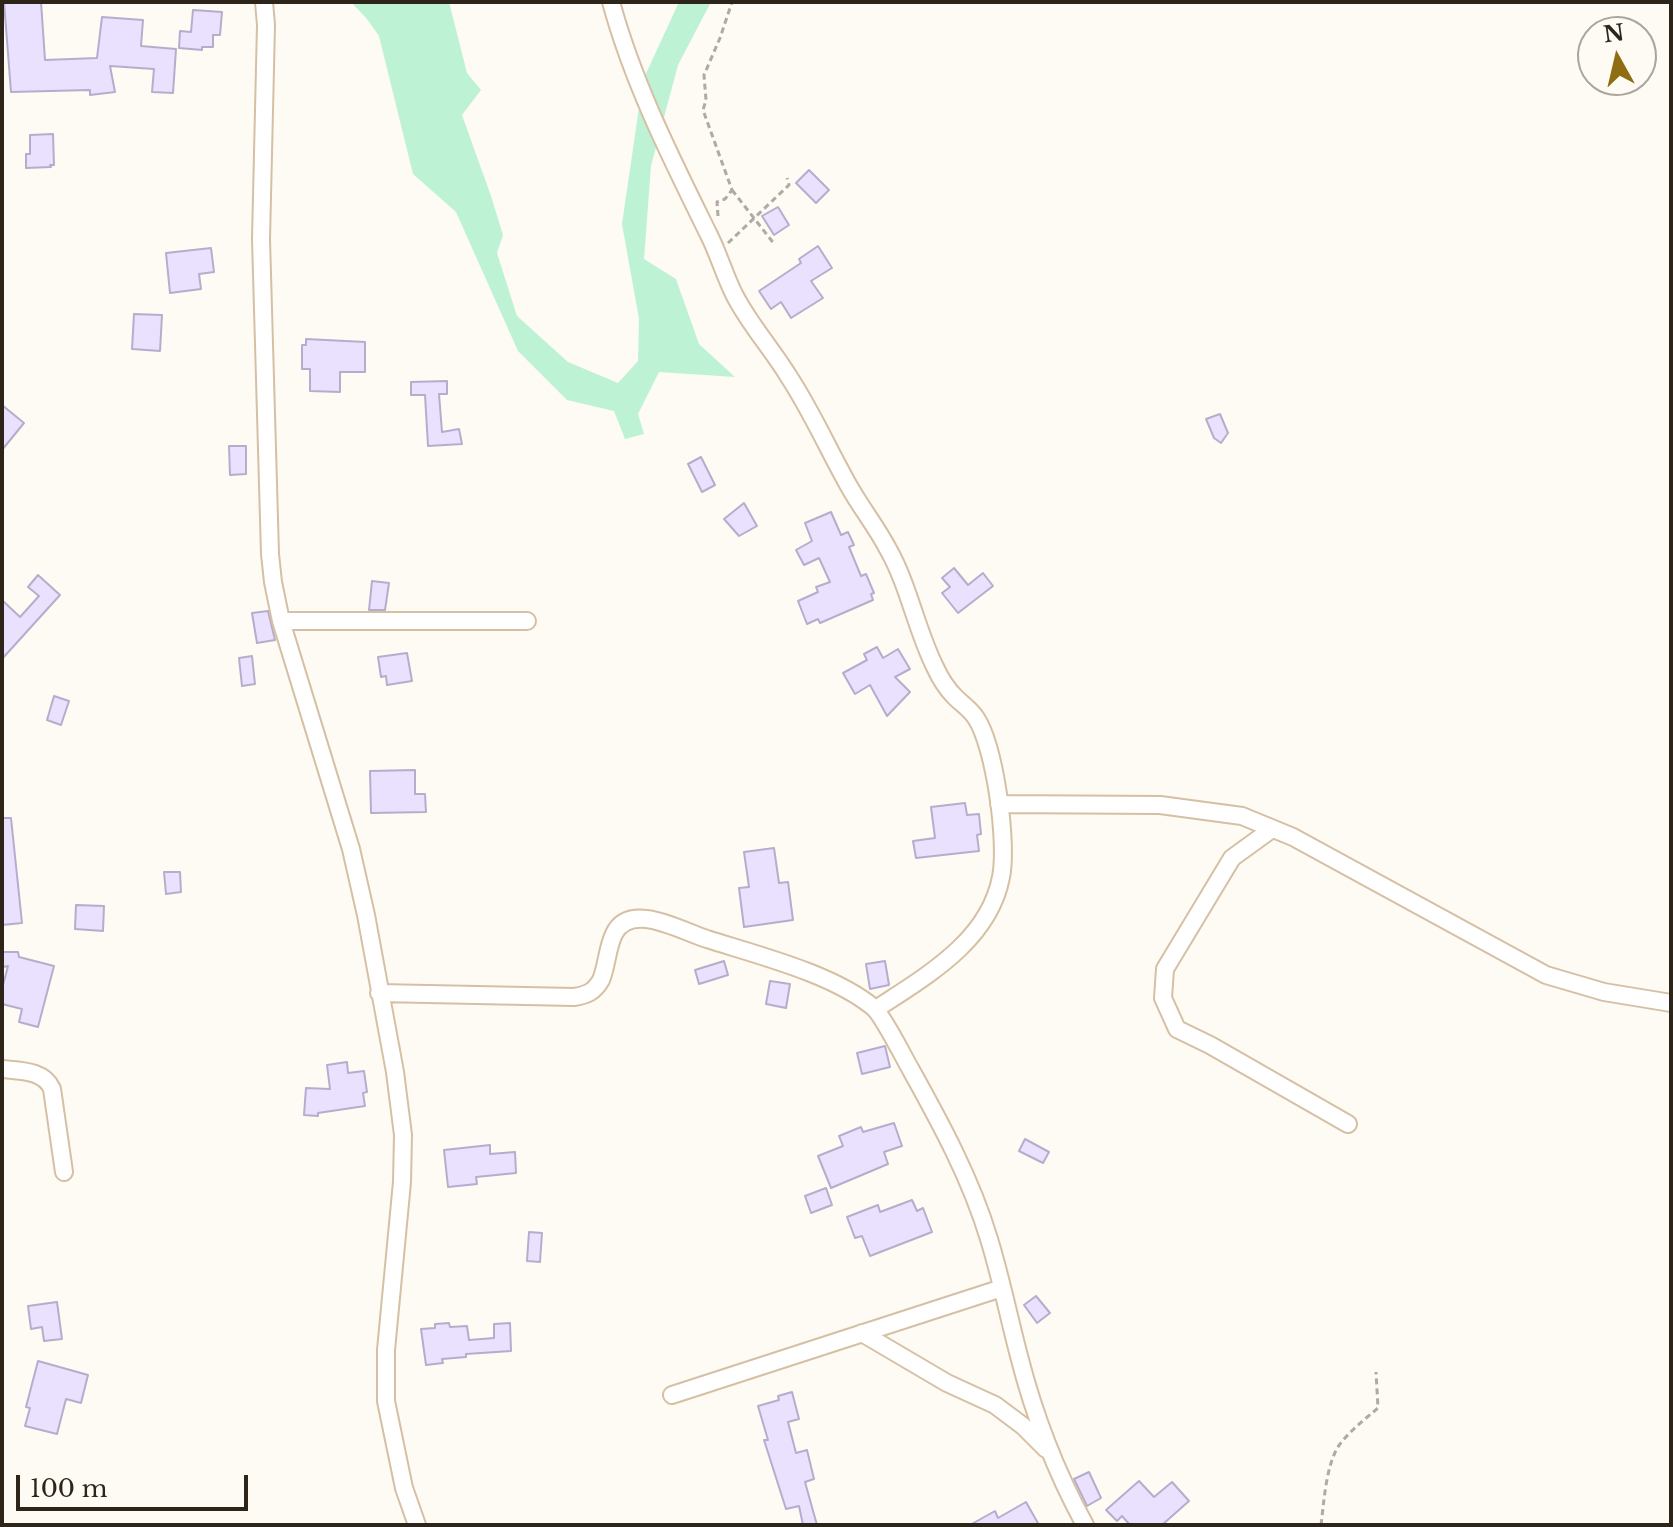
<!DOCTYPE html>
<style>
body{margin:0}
#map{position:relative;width:1673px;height:1527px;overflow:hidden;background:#fefaf4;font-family:"Libre Baskerville",serif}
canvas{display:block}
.frame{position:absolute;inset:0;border:4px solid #2d251a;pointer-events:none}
.north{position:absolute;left:1577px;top:16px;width:80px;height:80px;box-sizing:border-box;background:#fefaf4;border:2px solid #aaa59d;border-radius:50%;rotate:352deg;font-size:22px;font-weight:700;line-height:32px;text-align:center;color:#2d251a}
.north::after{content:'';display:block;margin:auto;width:28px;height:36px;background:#8f6d11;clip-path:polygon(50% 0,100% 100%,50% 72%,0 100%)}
.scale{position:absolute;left:16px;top:1475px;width:232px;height:36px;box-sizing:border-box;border:4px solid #2d251a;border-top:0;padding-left:10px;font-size:24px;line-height:28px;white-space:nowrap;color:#2d251a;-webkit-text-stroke:6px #fefaf4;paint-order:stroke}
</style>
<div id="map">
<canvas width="1673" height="1527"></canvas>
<div class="frame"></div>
<div class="north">N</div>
<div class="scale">100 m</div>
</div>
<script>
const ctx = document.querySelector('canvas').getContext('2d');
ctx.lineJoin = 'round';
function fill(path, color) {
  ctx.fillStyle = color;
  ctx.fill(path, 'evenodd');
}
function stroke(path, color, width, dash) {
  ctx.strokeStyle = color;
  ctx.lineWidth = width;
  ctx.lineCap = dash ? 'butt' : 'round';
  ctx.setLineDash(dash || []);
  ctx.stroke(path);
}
fill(new Path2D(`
 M 351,2 L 449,2 L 467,73 L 481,90 L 462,115 L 491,196 L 503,235 L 497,253 L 517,316 L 568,362 L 618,383 L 638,361 L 639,319 L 622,224 L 643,80 L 679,2 L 711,2 L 678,65 L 651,166 L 644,259 L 676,279 L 699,344 L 735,377 L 659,372 L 638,414 L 644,434 L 625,439 L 614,411 L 567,400 L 518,351 L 456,212 L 413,174 L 379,36 L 367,19 Z`), '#bef2d5');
const building = new Path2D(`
 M 4,2 L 41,2 L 45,60 L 97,58 L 102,17 L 143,20 L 141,46 L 176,49 L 173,93 L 152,92 L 154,69 L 110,66 L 115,92 L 90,95 L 90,90 L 11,92 Z
 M 193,10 L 222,12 L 220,35 L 213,35 L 213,47 L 202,47 L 202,50 L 179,48 L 180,31 L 191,32 Z
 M 53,134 L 54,165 L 50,165 L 51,167 L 26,168 L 26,154 L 30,154 L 30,135 Z
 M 809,170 L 829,190 L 816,203 L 796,183 Z
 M 778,207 L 789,225 L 774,235 L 762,216 Z
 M 818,246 L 832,268 L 811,281 L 823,298 L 791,318 L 781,302 L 771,309 L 759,291 L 801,263 L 799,259 Z
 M 211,248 L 214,272 L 199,274 L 201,289 L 170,293 L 166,253 Z
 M 134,314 L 162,315 L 160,351 L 132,349 Z
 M 306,339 L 365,342 L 365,372 L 340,372 L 340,392 L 310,391 L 310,369 L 302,369 L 302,345 L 306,345 Z
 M 447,381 L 447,394 L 439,394 L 442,432 L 459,429 L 462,444 L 428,446 L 425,395 L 411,395 L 411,382 Z
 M 2,405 L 24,423 L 2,450 Z
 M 1220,414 L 1228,433 L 1221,443 L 1214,438 L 1206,419 Z
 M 229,446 L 246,446 L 246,474 L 230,475 Z
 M 701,457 L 715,485 L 702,492 L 688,464 Z
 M 744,503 L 757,526 L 739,536 L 724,519 Z
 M 831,512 L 841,535 L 848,532 L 854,545 L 849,547 L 861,576 L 866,574 L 874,593 L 871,594 L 873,600 L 820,623 L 818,619 L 807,624 L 798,601 L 818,592 L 816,587 L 830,582 L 819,558 L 804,565 L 796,550 L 812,541 L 805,523 Z
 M 954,568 L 968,585 L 983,573 L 993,586 L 958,613 L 942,593 L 950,587 L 942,578 Z
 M 38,575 L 60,595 L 2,659 L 2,600 L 20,617 L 39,596 L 28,587 Z
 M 372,581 L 389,583 L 385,610 L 369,610 Z
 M 268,611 L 275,640 L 257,643 L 252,613 Z
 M 877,647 L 883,658 L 898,649 L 910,669 L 895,677 L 910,692 L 887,716 L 870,685 L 855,694 L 843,673 L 867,660 L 864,654 Z
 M 407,653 L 412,681 L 387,685 L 386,676 L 381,677 L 378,657 Z
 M 252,656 L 255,684 L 242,686 L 239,658 Z
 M 54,696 L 69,701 L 61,725 L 47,720 Z
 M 415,770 L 415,794 L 425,794 L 426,812 L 371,813 L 370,771 Z
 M 965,803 L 967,815 L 979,814 L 981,834 L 977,835 L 979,851 L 916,858 L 913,841 L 935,838 L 931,807 Z
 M 2,818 L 11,818 L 22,923 L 2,925 Z
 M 774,848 L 779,883 L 788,882 L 793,920 L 744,927 L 739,888 L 749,887 L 744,852 Z
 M 164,872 L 180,872 L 181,892 L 166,894 Z
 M 76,905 L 104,906 L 103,931 L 75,929 Z
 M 2,952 L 18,952 L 19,957 L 54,966 L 38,1027 L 19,1022 L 22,1009 L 2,1004 L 2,989 L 8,966 L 3,967 Z
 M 724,961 L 728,975 L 699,984 L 695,970 Z
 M 885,961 L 889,985 L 870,989 L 866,964 Z
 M 770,981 L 790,984 L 786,1008 L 766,1004 Z
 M 885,1046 L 890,1067 L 862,1074 L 857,1053 Z
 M 347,1062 L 348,1073 L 364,1071 L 367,1092 L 363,1093 L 365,1106 L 318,1113 L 318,1116 L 304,1115 L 306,1088 L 330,1089 L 327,1065 Z
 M 894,1123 L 902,1146 L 884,1152 L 888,1164 L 831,1188 L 818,1156 L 843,1146 L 839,1136 L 861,1127 L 863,1132 Z
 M 1025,1139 L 1049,1152 L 1043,1163 L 1019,1151 Z
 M 490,1145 L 490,1154 L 515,1152 L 516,1173 L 476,1177 L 477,1184 L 448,1187 L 444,1150 Z
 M 826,1188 L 832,1205 L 811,1213 L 805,1196 Z
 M 912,1200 L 917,1211 L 923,1208 L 932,1232 L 870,1256 L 862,1236 L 855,1238 L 847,1217 L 878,1205 L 880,1212 Z
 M 529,1232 L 542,1233 L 540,1262 L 527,1261 Z
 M 1036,1296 L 1050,1313 L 1037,1323 L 1024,1305 Z
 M 57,1302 L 62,1339 L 44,1341 L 42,1327 L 31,1329 L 28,1306 Z
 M 449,1323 L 450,1327 L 467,1326 L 469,1340 L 494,1338 L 494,1324 L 510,1323 L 511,1351 L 466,1354 L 466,1357 L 442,1359 L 443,1363 L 426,1365 L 421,1329 L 435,1328 L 435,1324 Z
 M 38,1361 L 88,1375 L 81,1403 L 66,1399 L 57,1434 L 25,1426 L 30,1408 L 26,1407 Z
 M 792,1392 L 799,1419 L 788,1422 L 796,1453 L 807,1450 L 814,1479 L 805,1482 L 817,1525 L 803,1525 L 799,1506 L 786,1509 L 764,1440 L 768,1440 L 758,1406 L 779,1400 L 778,1396 Z
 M 1089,1472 L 1101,1498 L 1087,1506 L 1074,1479 Z
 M 1139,1481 L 1154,1497 L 1172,1482 L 1189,1501 L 1162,1525 L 1130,1525 L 1122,1516 L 1117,1521 L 1106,1510 Z
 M 1026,1502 L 1039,1525 L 970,1525 L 995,1511 L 998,1518 Z`);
fill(building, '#eae1ff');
stroke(building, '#b6adcc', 2);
const minor = new Path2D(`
 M 264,2 L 266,25 L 261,239 L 270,554 L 273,582 L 281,621 L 351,849 L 366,915 L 395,1072 L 403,1135 L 402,1182 L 386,1350 L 386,1401 L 404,1488 L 417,1525
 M 611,2 C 633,83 672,160 709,235 C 719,255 725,277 735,296 C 750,325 772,349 789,377 C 812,412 829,451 850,488 C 862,509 877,528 888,549 C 909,586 916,629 935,667 C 940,678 946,688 955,697 C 962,704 970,709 976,718 C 995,747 1008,843 1001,877 C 989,941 926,976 876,1009
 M 281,621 L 527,621
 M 999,804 L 1160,805 L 1242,816 L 1293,837 L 1546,975 L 1604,992 L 1671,1003
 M 1272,829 L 1232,858 L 1165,969 L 1163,998 L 1177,1029 L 1210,1045 L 1348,1124
 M 379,993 L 574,997 C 587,995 594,992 601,980 C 607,966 607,948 614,934 C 630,900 683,932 707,939 C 757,955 834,974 874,1008 C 883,1016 903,1056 911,1070 C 941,1124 971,1179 989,1239 C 1001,1278 1009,1318 1019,1356 C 1034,1415 1056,1472 1085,1525
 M 2,1069 C 20,1071 44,1070 52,1089 L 64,1172
 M 862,1333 L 947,1383 L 995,1405 L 1023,1426 L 1046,1449
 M 672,1395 L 1002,1288`);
stroke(minor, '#d5c0a4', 20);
stroke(new Path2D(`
 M 732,190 L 775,245
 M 718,216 L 717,202 L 725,199 L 732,190 L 703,110 L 706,100 L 704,75 L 720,38 L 732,2
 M 728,243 L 789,185 L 787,178
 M 1321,1525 C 1324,1502 1326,1463 1340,1444 C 1351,1430 1365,1419 1378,1408 L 1376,1372`), '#b0aaa2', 3, [6, 4]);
stroke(minor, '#fff', 16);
</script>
